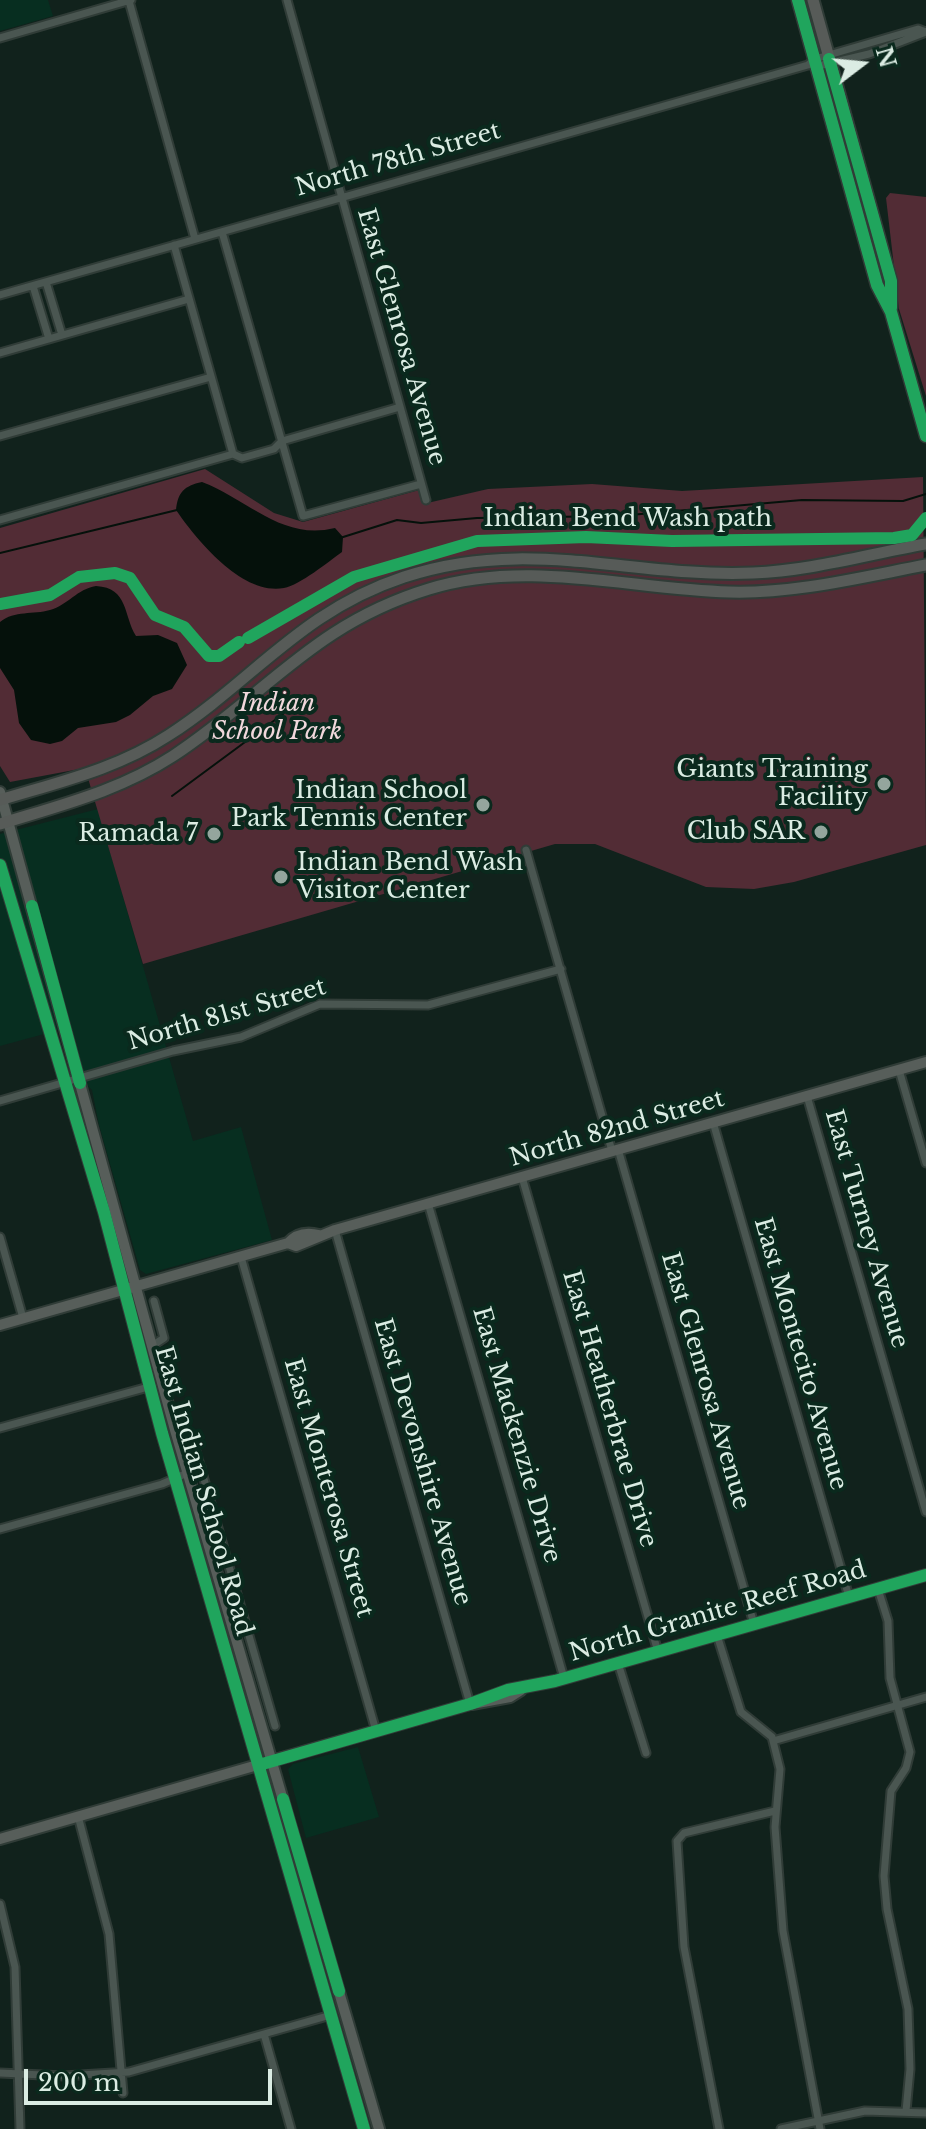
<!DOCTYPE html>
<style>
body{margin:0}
#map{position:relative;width:926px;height:2129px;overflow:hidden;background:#11221c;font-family:"Libre Baskerville",serif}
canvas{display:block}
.north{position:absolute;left:822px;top:24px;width:80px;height:80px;-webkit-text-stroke:6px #0a291d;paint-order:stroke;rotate:74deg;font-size:22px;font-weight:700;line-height:32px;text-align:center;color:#dbece3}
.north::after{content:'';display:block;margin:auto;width:28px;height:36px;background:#dbece3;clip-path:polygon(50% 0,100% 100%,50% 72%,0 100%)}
.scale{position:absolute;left:24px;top:2069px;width:248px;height:36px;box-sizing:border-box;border:4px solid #dbece3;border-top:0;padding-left:10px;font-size:24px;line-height:28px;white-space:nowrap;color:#dbece3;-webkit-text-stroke:6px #0a291d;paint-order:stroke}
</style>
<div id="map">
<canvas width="926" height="2129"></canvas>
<div class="north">N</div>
<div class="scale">200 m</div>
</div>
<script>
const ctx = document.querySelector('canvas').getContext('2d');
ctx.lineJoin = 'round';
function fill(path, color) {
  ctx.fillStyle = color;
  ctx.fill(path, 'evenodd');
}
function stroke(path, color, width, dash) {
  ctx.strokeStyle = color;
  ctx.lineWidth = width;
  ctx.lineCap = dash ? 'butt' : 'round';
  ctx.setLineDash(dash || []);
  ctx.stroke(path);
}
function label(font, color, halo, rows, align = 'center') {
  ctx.font = font + ' "Libre Baskerville",serif';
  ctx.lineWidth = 8;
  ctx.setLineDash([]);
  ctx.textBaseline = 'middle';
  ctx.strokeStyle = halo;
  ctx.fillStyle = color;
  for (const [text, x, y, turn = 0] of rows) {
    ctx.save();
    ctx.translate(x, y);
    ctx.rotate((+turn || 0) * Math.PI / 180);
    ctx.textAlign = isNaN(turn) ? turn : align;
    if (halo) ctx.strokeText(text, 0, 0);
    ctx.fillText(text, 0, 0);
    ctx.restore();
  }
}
fill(new Path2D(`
 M 0,0 L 48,0 L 53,16 L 0,31 Z
 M 98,809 L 193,1141 L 241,1127 L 272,1240 L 146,1274 L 140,1270 L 99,1125 L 92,1090 L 85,1083 L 70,1027 L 0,1046 L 0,834 Z
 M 358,1747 L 379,1817 L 306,1838 L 288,1769 L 293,1764 Z`), '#072e20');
fill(new Path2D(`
 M 890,193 L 926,197 L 926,396 L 899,309 L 886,198 Z
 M 205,469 L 274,513 L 303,522 L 419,490 L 423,504 L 488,489 L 592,484 L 682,491 L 923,477 L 926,845 L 794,882 L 754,889 L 706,887 L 595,844 L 555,844 L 143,964 L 85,768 L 10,782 L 0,766 L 0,528 Z`), '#522c35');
fill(new Path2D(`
 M 202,482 C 249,500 282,541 335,528 L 343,537 L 342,552 C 328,562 300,585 284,588 C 242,596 196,539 176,510 C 178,492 184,486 202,482 Z
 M 96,586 C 129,588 123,615 136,636 L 158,635 L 177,643 L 187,665 L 172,689 L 153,696 L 130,715 L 116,722 L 78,728 L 62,741 L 50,744 L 31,740 L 19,723 L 14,690 L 0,668 L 0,622 C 15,610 33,615 50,610 C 68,605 77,589 96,586 Z`), '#05110b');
stroke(new Path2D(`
 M 340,538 L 397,520 L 421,523 L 477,518 L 618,516 L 802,500 L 903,501 L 926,494
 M 0,553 L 177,510
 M 172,796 L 283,714`), '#05110b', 2);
const street = new Path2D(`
 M 287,0 L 426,500
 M 129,1 L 195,239
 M 0,38 L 131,0
 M 814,67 L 869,54 L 926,32
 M 222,232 L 303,516 L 421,484
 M 174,245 L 233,454
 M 46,282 L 62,335
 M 33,286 L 49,339
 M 0,295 L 808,65 L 815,59 L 918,29 L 926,32
 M 0,353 L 189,299
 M 0,436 L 211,377
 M 0,520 L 233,454 L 242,458 L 274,449 L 282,441 L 400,407
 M 526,850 L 612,1151
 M 899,1070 L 926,1163
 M 807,1096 L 926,1512
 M 0,1101 L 173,1051 L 241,1037 L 320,1004 L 428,1005 L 561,969
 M 713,1122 L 849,1597
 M 618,1149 L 754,1624
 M 522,1177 L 658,1652
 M 428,1203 L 564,1678
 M 335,1230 L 470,1704
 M 0,1237 L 23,1318
 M 241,1257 L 376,1731
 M 152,1346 L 164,1338 L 154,1301
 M 0,1428 L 152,1386
 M 191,1434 L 275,1726
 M 0,1529 L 162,1484 L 201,1467
 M 878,1589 L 888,1621 L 890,1678 L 910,1752 L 906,1768 L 891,1791 L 884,1876 L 887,1909 L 908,2009 L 910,2069 L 906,2111
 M 717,1635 L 741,1712 L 772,1737 L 780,1769 L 775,1827 L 783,1931 L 820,2129
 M 618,1663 L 646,1753
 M 773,1741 L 926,1697
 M 78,1816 L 109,1934 L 123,2093
 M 0,1904 L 15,1967 L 20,2129
 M 264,2034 L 291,2129
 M 0,2073 L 64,2076 L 129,2072 L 331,2015
 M 719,2129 L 684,1947 L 677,1841 L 684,1833 L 775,1811
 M 781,2129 L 865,2111 L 926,2113`);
const secondary = new Path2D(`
 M 0,792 L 175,1430 L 379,2129
 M 0,865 L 104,1212 L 162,1433 L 364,2129
 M 288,1243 L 296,1246 L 335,1230 L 926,1062
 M 0,1325 L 288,1243 C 296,1234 307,1232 319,1235
 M 472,1704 L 510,1697 L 521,1690
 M 0,1839 L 470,1704 L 508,1690 L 555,1681 L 926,1575`);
const primary = new Path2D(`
 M 798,0 L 877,285 L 891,312 L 926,436
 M 813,0 L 891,281 L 891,308
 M 0,800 C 59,782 117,769 169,735 C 254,680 301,611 404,577 C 528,536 630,578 753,573 C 810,571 869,554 926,544
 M 0,824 C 61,805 119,791 173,756 C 267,694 314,624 429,589 C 527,559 629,589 729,592 C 794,594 862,577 926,565`);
stroke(street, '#303c37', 11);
stroke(secondary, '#303c37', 14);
stroke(primary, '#303c37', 15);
stroke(street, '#4a5651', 7);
stroke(secondary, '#575e5a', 10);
stroke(primary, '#575b58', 11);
stroke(new Path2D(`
 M 798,0 L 877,285 L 891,312 L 926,436
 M 829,59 L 891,281 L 891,308
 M 0,604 L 50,595 L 79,577 L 115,573 L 130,578 L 155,615 L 184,627 L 209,656 L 219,656 L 239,642
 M 248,638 L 354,577 L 477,541 L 586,537 L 672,541 L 894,538 L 912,535 L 926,518
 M 0,865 L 104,1212 L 162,1433 L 364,2129
 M 32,906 L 80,1083
 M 259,1765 L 470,1704 L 508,1690 L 555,1681 L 926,1575
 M 283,1799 L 339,1991`), '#20a55d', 12);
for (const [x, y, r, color] of [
 [884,784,8,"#94a59d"],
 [483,805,8,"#94a59d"],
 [821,832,8,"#94a59d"],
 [214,834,8,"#94a59d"],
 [281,877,8,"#94a59d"]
]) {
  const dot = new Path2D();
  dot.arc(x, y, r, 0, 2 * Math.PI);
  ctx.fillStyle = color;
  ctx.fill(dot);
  stroke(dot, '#0a291d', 3);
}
label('24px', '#dbece3', '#0a291d', [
 ["North 78th Street",398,160,-16],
 ["East Glenrosa Avenue",401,337,74],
 ["Indian Bend Wash path",628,519],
 ["North 81st Street",227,1015,-16],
 ["North 82nd Street",617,1129,-16],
 ["East Turney Avenue",866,1229,74],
 ["East Montecito Avenue",800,1354,74],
 ["East Glenrosa Avenue",705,1381,74],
 ["East Heatherbrae Drive",609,1409,74],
 ["East Mackenzie Drive",516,1435,74],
 ["East Devonshire Avenue",422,1462,74],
 ["East Monterosa Street",328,1488,74],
 ["East Indian School Road",203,1491,74],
 ["North Granite Reef Road",718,1612,-16]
]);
label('italic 24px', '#f1d8dc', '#0a291d', [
 ["Indian",277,704],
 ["School Park",277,732]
]);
label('24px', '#dbece3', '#0a291d', [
 ["Giants Training",868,770],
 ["Facility",868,798],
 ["Indian School",467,791],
 ["Park Tennis Center",467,819],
 ["Club SAR",805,832],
 ["Ramada 7",198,834],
 ["Indian Bend Wash",297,863,"left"],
 ["Visitor Center",297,891,"left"]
], 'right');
</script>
